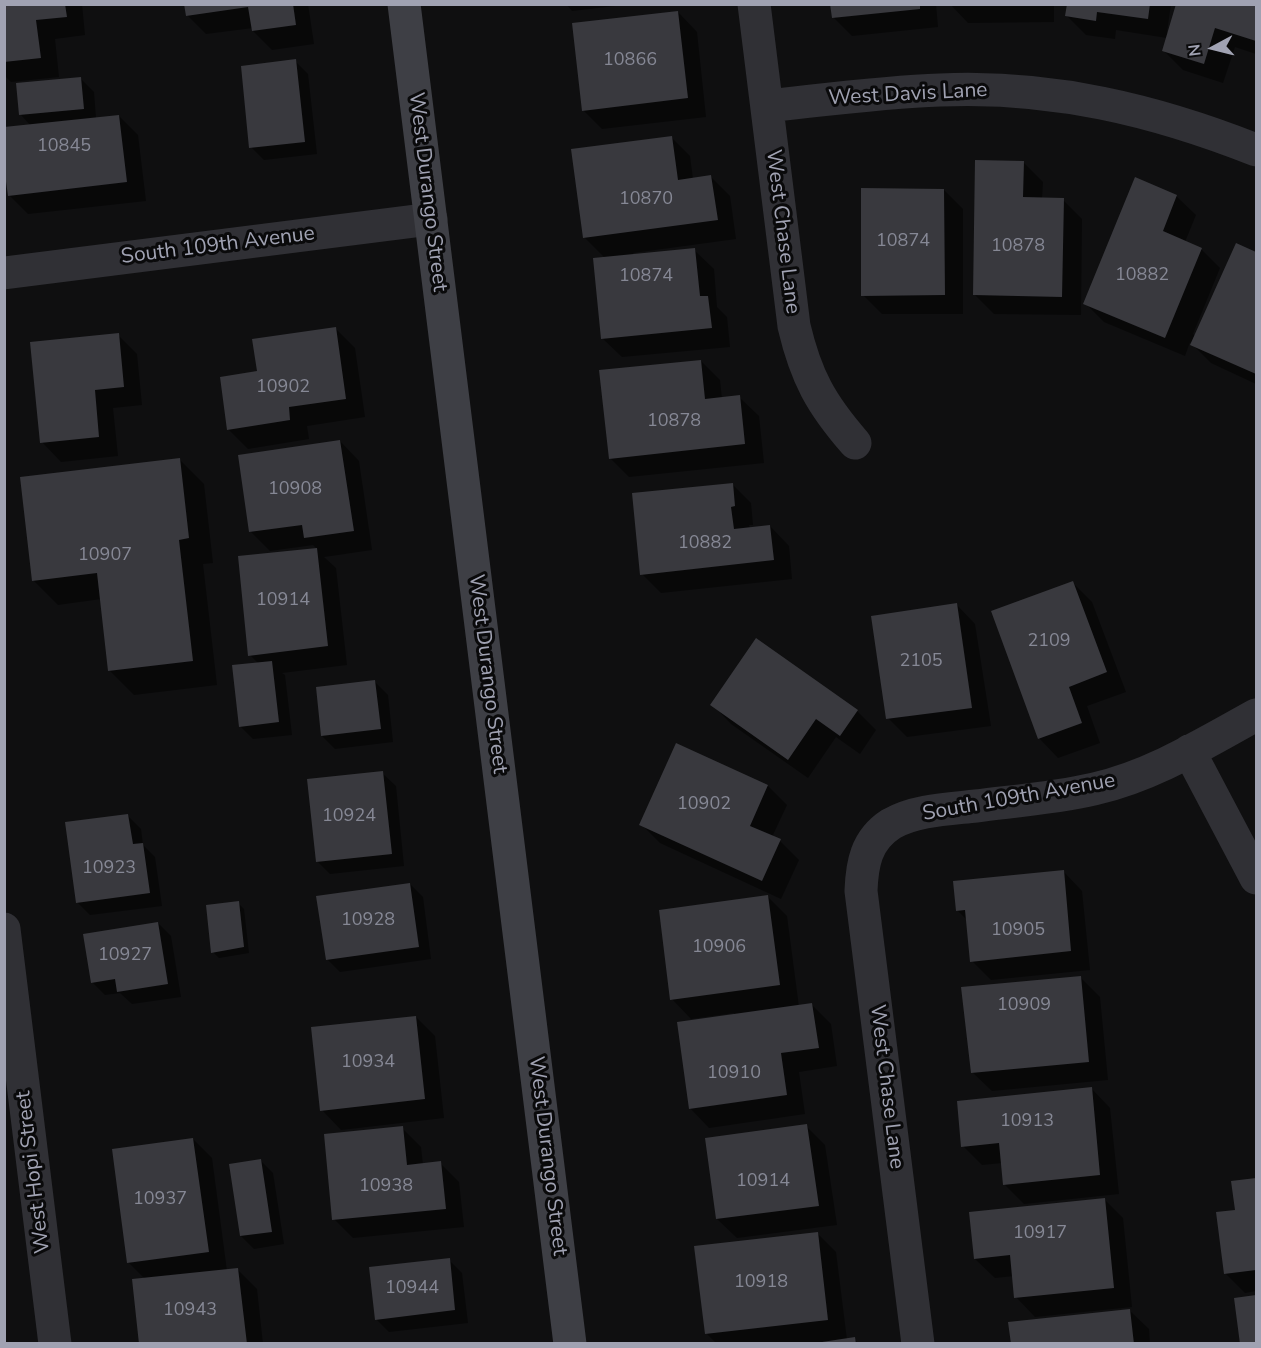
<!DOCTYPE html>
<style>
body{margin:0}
#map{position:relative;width:1261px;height:1348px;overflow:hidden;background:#0f0f10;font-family:"Nunito Sans",sans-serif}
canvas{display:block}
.frame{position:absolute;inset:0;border:6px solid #a0a2b2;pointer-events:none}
.north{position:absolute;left:1183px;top:18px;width:60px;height:60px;-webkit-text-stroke:4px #0a0a0b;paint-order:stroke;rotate:263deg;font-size:16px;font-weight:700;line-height:24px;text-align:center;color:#a0a2b2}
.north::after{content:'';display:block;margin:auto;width:21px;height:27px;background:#a0a2b2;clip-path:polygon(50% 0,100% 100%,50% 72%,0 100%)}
</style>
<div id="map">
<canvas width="1261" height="1348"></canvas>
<div class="frame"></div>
<div class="north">N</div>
</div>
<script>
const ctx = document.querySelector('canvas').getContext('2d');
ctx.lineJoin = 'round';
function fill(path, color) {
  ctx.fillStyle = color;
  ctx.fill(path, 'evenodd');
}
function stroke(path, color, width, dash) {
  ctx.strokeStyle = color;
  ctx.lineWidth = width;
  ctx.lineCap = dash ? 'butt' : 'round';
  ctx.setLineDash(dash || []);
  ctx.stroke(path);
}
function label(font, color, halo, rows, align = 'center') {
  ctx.font = font + ' "Nunito Sans",sans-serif';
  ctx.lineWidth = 6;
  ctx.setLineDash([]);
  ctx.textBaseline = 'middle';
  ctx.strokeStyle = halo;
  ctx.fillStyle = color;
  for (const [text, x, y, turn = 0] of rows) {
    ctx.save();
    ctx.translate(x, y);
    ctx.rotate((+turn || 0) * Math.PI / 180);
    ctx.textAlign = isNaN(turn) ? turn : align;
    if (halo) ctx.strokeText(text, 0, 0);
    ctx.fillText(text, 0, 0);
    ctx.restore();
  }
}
fill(new Path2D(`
 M 4,4 L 82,4 L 85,35 L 55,39 L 59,77 L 11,82 L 4,75 Z
 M 186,4 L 308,4 L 314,44 L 272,50 L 253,31 L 253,28 L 206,34 L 187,15 Z
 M 566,4 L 632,4 L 572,11 Z
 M 832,4 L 936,4 L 938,27 L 852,36 L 833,17 Z
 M 950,4 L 1054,4 L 1054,22 L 968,23 Z
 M 1069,4 L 1171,4 L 1167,32 L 1169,33 L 1178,4 L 1256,4 L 1256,54 L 1235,47 L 1223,83 L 1183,70 L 1164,51 L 1167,38 L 1116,30 L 1115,39 L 1086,35 L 1067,16 Z
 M 678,12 L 697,32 L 706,117 L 602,129 L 583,110 Z
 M 295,61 L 308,74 L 317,154 L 264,160 L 251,147 Z
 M 81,79 L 94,92 L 96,118 L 119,116 L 138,135 L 146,201 L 28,214 L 9,195 L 31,126 L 21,115 Z
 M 671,137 L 690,156 L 693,179 L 711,177 L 730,196 L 736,239 L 633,253 L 634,255 L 694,250 L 714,269 L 717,307 L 727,317 L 730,347 L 622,357 L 602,338 L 605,258 L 584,237 Z
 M 1023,162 L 1043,182 L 1042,199 L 1063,200 L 1082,219 L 1081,315 L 994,314 L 975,295 Z
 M 944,190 L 963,209 L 963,314 L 882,314 L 863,295 Z
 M 1176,196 L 1196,215 L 1185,242 L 1201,249 L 1220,268 L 1193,334 L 1196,336 L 1236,245 L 1256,254 L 1256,384 L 1211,363 L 1190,342 L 1185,356 L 1104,322 L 1085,303 Z
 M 336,329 L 355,348 L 365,417 L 307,426 L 309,439 L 248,449 L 228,429 L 259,372 Z
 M 118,335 L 137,354 L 142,405 L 113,408 L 118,456 L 61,462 L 42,442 Z
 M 701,361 L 720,380 L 722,399 L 739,397 L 759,416 L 764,463 L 629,477 L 610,458 Z
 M 340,441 L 359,461 L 372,550 L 324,557 L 336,568 L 347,665 L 282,673 L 285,675 L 292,735 L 253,739 L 240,726 L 259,664 L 250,655 L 239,557 L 317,549 L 313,545 L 270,551 L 251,532 Z
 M 180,460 L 204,484 L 213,563 L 203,564 L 217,685 L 134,695 L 109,670 L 101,599 L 58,605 L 33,580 Z
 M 732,484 L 751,503 L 753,525 L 749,525 L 750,528 L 770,526 L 789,546 L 792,579 L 661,593 L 642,574 Z
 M 1073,583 L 1092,602 L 1126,692 L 1087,706 L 1100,743 L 1058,758 L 1039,738 Z
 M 956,604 L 975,624 L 991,726 L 907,737 L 888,718 Z
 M 756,640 L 857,711 L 876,730 L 860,754 L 836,737 L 808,778 L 731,724 L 712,704 Z
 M 375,682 L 388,695 L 393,742 L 335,749 L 322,736 Z
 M 677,745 L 768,786 L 787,805 L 772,837 L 780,841 L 799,860 L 781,899 L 660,843 L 641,824 Z
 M 382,773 L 396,786 L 404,866 L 330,874 L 317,861 Z
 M 128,816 L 141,829 L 143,845 L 155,857 L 162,906 L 90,915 L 77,902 Z
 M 1063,871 L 1082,891 L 1090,970 L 991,980 L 972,961 L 968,921 L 957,910 Z
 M 410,884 L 423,897 L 431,959 L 340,972 L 327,959 Z
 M 768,897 L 787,916 L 799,1007 L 812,1005 L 831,1024 L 837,1066 L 799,1072 L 805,1114 L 709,1128 L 690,1108 L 734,1016 L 734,1013 L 691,1019 L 672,999 Z
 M 238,903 L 244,909 L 249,953 L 219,958 L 213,952 Z
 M 158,923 L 171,936 L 181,997 L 132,1004 L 120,993 L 105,995 L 92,982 Z
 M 1081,978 L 1100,997 L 1108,1080 L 992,1091 L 972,1072 Z
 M 416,1017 L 435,1036 L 444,1118 L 341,1130 L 322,1110 Z
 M 1091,1088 L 1110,1108 L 1119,1194 L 1024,1204 L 1005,1185 L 1002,1163 L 982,1165 L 963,1146 Z
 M 806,1126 L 825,1145 L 837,1225 L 737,1238 L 717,1219 Z
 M 402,1128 L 421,1147 L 423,1165 L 440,1163 L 459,1182 L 464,1227 L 353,1238 L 334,1219 Z
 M 193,1139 L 212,1158 L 227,1271 L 238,1270 L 257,1289 L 263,1344 L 141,1344 L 146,1280 L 128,1262 Z
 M 260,1160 L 273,1173 L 284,1244 L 254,1249 L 241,1236 Z
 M 1256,1180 L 1256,1291 L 1245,1293 L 1225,1273 L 1236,1211 L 1233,1183 Z
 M 1104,1199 L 1123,1218 L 1132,1307 L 1035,1317 L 1016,1297 L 1014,1276 L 995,1278 L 975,1259 Z
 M 817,1233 L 836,1252 L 847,1340 L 854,1339 L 859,1344 L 717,1344 L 707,1334 Z
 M 449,1260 L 462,1273 L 468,1323 L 389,1332 L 376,1319 Z
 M 1256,1296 L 1256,1344 L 1242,1344 L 1235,1299 Z
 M 1129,1310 L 1149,1329 L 1150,1344 L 1012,1344 Z`), '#0007');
fill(new Path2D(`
 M 4,4 L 65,4 L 67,17 L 36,20 L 41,58 L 4,62 Z
 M 184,4 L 293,4 L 296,25 L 252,31 L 248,7 L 186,16 Z
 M 830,4 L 920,4 L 920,9 L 832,18 Z
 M 1067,4 L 1150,4 L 1148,19 L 1097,12 L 1096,21 L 1065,16 Z
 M 1176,4 L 1256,4 L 1256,41 L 1215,28 L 1204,64 L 1162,51 Z
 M 678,11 L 688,98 L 582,111 L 572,23 Z
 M 296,59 L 305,142 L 249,148 L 241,66 Z
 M 81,77 L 84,109 L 19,115 L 16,83 Z
 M 119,115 L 127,182 L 8,196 L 4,167 L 4,127 Z
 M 672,136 L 678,180 L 711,175 L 718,220 L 583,238 L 571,149 Z
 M 975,160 L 1024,161 L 1023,197 L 1064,198 L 1062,297 L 973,295 Z
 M 1135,177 L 1177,195 L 1163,231 L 1202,248 L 1165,338 L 1083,304 Z
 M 861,188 L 944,189 L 945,295 L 861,296 Z
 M 1236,243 L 1256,252 L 1256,374 L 1190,345 Z
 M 695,248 L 700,296 L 708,296 L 712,328 L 601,339 L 593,258 Z
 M 336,327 L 346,399 L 289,407 L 290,420 L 227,430 L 220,377 L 257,371 L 252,339 Z
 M 119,333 L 124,387 L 95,390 L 99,437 L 40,443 L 30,342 Z
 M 701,360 L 705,399 L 740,395 L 745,444 L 609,459 L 599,370 Z
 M 340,440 L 354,531 L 304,538 L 302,525 L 249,532 L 238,455 Z
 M 180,458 L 189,538 L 179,540 L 193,661 L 108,671 L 97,573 L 32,581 L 20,477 Z
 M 733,483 L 735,506 L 731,507 L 734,529 L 770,525 L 774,560 L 640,575 L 632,493 Z
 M 317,548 L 328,646 L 248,656 L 238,556 Z
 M 1073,581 L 1107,672 L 1069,687 L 1082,723 L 1038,739 L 991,611 Z
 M 957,603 L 972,708 L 886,719 L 871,616 Z
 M 756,638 L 858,710 L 840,736 L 816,719 L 788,760 L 710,705 Z
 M 272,661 L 279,722 L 239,727 L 232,665 Z
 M 375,680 L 381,729 L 321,736 L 316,687 Z
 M 676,743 L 768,785 L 750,826 L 781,839 L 762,881 L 639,825 Z
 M 383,771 L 392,854 L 316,862 L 307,779 Z
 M 128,814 L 133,844 L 143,843 L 150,893 L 76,903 L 65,822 Z
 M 1064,870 L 1071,951 L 970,962 L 965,910 L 956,911 L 953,881 Z
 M 410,883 L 419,947 L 326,960 L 316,896 Z
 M 768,895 L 780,985 L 670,1000 L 659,910 Z
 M 239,901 L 244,947 L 211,953 L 206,905 Z
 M 158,922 L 168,984 L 117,992 L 115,979 L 91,983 L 83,934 Z
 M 1081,976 L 1089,1062 L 971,1073 L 961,987 Z
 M 812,1003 L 819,1048 L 781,1053 L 787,1095 L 689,1109 L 677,1022 Z
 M 416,1016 L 425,1099 L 320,1111 L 311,1027 Z
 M 1092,1087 L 1100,1175 L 1003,1185 L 999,1143 L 961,1147 L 957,1101 Z
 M 807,1124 L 819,1206 L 716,1219 L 705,1138 Z
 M 403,1126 L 407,1165 L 441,1161 L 446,1209 L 332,1220 L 324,1134 Z
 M 193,1138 L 209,1252 L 127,1263 L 112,1149 Z
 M 261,1159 L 272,1232 L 240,1236 L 229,1164 Z
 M 1256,1178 L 1256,1270 L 1224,1274 L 1216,1212 L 1235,1210 L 1231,1181 Z
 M 1105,1198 L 1114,1288 L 1014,1298 L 1010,1255 L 974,1259 L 969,1212 Z
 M 818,1232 L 828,1320 L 705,1334 L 694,1246 Z
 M 450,1258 L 455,1310 L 375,1320 L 369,1267 Z
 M 238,1268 L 247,1344 L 139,1344 L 132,1279 Z
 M 1256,1295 L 1256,1344 L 1240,1344 L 1234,1298 Z
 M 1130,1309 L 1134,1344 L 1011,1344 L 1008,1322 Z
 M 855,1337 L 856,1344 L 822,1344 L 822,1342 Z`), '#39393e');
stroke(new Path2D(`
 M 754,4 L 794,326 C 806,377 821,404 855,443
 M 767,106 C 824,100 882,92 940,90 C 1051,85 1155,110 1256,150
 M 4,273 L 431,219
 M 1189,751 L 1256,878
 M 4,929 L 55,1344
 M 918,1344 L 861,891 C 862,864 866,840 891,824 C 915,810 949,809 976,806 C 1015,801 1055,798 1094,789 C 1152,776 1205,743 1256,715`), '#303035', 33);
stroke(new Path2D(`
 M 404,4 L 570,1344`), '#3e3f45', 33);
label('18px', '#868895', null, [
 ["10866",630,61],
 ["10845",64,147],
 ["10870",646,200],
 ["10874",903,242],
 ["10878",1018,247],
 ["10882",1142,276],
 ["10874",646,277],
 ["10902",283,388],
 ["10878",674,422],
 ["10908",295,490],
 ["10882",705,544],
 ["10907",105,556],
 ["10914",283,601],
 ["2109",1049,642],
 ["2105",921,662],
 ["10902",704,805],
 ["10924",349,817],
 ["10923",109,869],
 ["10928",368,921],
 ["10905",1018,931],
 ["10906",719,948],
 ["10927",125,956],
 ["10909",1024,1006],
 ["10934",368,1063],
 ["10910",734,1074],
 ["10913",1027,1122],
 ["10914",763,1182],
 ["10938",386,1187],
 ["10937",160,1200],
 ["10917",1040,1234],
 ["10918",761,1283],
 ["10944",412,1289],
 ["10943",190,1311]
]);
label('21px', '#a0a2b2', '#0a0a0b', [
 ["West Davis Lane",908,95,-3],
 ["West Durango Street",427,192,83],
 ["West Chase Lane",782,232,83],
 ["South 109th Avenue",218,246,-7],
 ["West Durango Street",487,674,83],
 ["South 109th Avenue",1019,798,-10],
 ["West Chase Lane",886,1087,83],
 ["West Durango Street",547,1156,83],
 ["West Hopi Street",34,1172,-97]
]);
</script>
